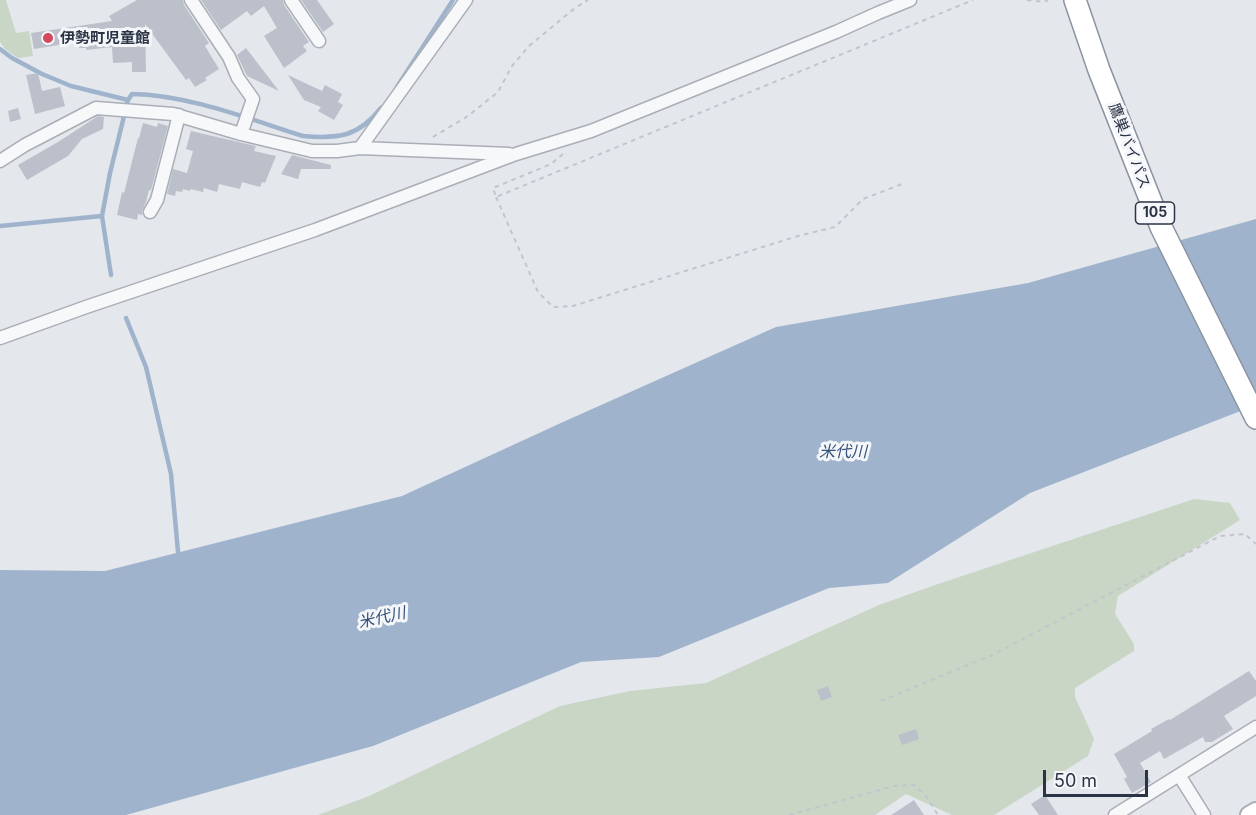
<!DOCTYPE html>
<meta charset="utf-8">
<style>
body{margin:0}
#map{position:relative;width:1256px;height:815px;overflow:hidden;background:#e4e7ec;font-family:Inter,sans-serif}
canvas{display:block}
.scale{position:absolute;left:1043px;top:770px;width:105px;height:27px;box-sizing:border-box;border:3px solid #2b3445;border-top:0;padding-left:8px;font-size:18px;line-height:21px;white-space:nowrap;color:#2b3445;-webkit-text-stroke:4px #f4f6f9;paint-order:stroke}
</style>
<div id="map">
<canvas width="1256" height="815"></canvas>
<div class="scale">50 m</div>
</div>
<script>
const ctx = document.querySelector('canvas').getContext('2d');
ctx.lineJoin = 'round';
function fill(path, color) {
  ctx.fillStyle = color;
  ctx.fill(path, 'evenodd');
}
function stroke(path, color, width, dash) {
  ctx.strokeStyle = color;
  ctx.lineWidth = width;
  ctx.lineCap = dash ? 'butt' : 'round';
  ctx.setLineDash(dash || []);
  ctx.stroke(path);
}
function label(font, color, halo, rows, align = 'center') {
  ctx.font = font + ' Inter,"Noto Sans JP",sans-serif';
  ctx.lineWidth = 6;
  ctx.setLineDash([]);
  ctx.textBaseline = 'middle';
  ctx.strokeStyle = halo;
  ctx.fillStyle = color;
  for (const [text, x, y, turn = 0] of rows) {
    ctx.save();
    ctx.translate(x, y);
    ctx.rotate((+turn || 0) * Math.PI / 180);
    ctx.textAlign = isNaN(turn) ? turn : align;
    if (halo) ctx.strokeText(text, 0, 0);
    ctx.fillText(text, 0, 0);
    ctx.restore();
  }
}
fill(new Path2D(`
 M 0,0 L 6,0 L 16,33 L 29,31 L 33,56 L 18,58 L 5,49 L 0,42 Z
 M 1194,499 L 1230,503 L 1240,520 L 1118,596 L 1115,614 L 1134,644 L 1134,651 L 1075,688 L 1075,697 L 1094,739 L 1088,756 L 994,815 L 952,815 L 906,794 L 875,815 L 318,815 L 369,796 L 560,706 L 630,691 L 706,683 L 879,605 L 938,584 Z`), '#c9d6c5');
fill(new Path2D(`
 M 1256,219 L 1256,405 L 1030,493 L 888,583 L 829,588 L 659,657 L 581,662 L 373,746 L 126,815 L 0,815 L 0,570 L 105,571 L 402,496 L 563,422 L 776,327 L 1028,283 Z`), '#9fb4cc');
stroke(new Path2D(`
 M 0,49 L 12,58 L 42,74 L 71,86 L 128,100
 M 397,87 L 453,0
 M 0,226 L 102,216
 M 111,275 L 102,216 L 110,173 L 128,100 L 132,94 C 189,95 249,119 303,136 C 338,139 358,137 381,108
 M 126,318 L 146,367 L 171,474 L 178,552`), '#9fb4cc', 4.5);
fill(new Path2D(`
 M 137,0 L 183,0 L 184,5 L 209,43 L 205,46 L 219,69 L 205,78 L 207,80 L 195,87 L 189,78 L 186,80 L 145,24 L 146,72 L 132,72 L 132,62 L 113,63 L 112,47 L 86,50 L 86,48 L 79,48 L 78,42 L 34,49 L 31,33 L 112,21 L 109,16 Z
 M 201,0 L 283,0 L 284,5 L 309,42 L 303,46 L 307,51 L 284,68 L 264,36 L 277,28 L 264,6 L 251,16 L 247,11 L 221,30 Z
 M 301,0 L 317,0 L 334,24 L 323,32 Z
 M 246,48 L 279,91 L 247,76 L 237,55 Z
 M 38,73 L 42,91 L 60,87 L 65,106 L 35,114 L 26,75 Z
 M 288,75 L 322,91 L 325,85 L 342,94 L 338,102 L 343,105 L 334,120 L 318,111 L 321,107 L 304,100 Z
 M 18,108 L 21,119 L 10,122 L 8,111 Z
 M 98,116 L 104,117 L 103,129 L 82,139 L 68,156 L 27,180 L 18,165 L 58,142 Z
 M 143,123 L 157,127 L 158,123 L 168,126 L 151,190 L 149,190 L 146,202 L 142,211 L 142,215 L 138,214 L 137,220 L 117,215 L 122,192 L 124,193 L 138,138 L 139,138 Z
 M 191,131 L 256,146 L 254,151 L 276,156 L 265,183 L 262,182 L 260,187 L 242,182 L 240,189 L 219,184 L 217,192 L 204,188 L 203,192 L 190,189 L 190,191 L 183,189 L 182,192 L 176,191 L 175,196 L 167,194 L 173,169 L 187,173 L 193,151 L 186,149 Z
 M 292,155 L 331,165 L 331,169 L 301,169 L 298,179 L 281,174 Z
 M 1249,671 L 1256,681 L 1256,696 L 1224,716 L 1233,729 L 1212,742 L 1205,742 L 1203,737 L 1164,759 L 1160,751 L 1140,763 L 1151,782 L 1132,793 L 1124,779 L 1127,777 L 1114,754 L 1152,731 L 1151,729 L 1169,719 L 1170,720 Z
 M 828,686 L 832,697 L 821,701 L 817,690 Z
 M 916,729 L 919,739 L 902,745 L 898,735 Z
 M 1045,795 L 1058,815 L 1039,815 L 1031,804 Z
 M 914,800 L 924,815 L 891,815 L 902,808 Z`), '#bbc0ca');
const street = new Path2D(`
 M 191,0 L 229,57 L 238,78 L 253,99 L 241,134
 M 291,0 L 319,41
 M 360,148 L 466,0
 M 0,161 L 25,145 L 96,108 L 173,114 L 241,134 L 312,151 L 337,151 L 360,148 L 509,154
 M 150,212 L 157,200 L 179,115
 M 0,338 L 86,307 L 315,230 L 516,154 L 591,131 L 836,32 L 878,13 L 910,0
 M 1179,775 L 1204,815
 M 1115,815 L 1256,727`);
const secondary = new Path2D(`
 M 1249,815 L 1256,811`);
const highway = new Path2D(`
 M 1075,0 L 1099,70 L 1161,227 L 1256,418`);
stroke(street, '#a9aeb7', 15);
stroke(secondary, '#a9aeb7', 20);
stroke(highway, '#8b94a3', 24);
stroke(new Path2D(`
 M 1027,0 L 1044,2 L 1048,0
 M 433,137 L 468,116 L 498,92 L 512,66 L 529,46 L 575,8 L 588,0
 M 563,154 L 551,164 L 493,188 L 496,197 L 973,0
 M 496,197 L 538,292 L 553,307 L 573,306 L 798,236 L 835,227 L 863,199 L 902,184
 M 881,701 L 992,655 L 1220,536 L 1245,534 L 1256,544
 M 789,815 L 894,786 L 914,785 L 925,795 L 938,815`), '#c2c5cb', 2, [4.5, 4.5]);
stroke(street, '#f7f8fa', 12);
stroke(secondary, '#fff', 16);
stroke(highway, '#fff', 21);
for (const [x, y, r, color] of [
 [48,38,6,"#d1495b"]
]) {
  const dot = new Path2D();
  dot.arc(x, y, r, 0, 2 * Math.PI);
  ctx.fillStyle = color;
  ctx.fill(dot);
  stroke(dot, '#f4f6f9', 2);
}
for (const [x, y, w] of [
 [1155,213,39]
]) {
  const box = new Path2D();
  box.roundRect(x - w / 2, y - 11, w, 22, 4.5);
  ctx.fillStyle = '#f4f6f9';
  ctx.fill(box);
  stroke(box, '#2b3445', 1.5);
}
label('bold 14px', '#2b3445', null, [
 ["105",1155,213]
]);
label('bold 15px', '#2b3445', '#f4f6f9', [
 ["伊勢町児童館",60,38]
], 'left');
label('15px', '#2b3445', '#f4f6f9', [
 ["鷹巣バイパス",1129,146,69]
]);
label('italic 16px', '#34527a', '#f4f6f9', [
 ["米代川",843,452],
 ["米代川",382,618,-12]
]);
</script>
